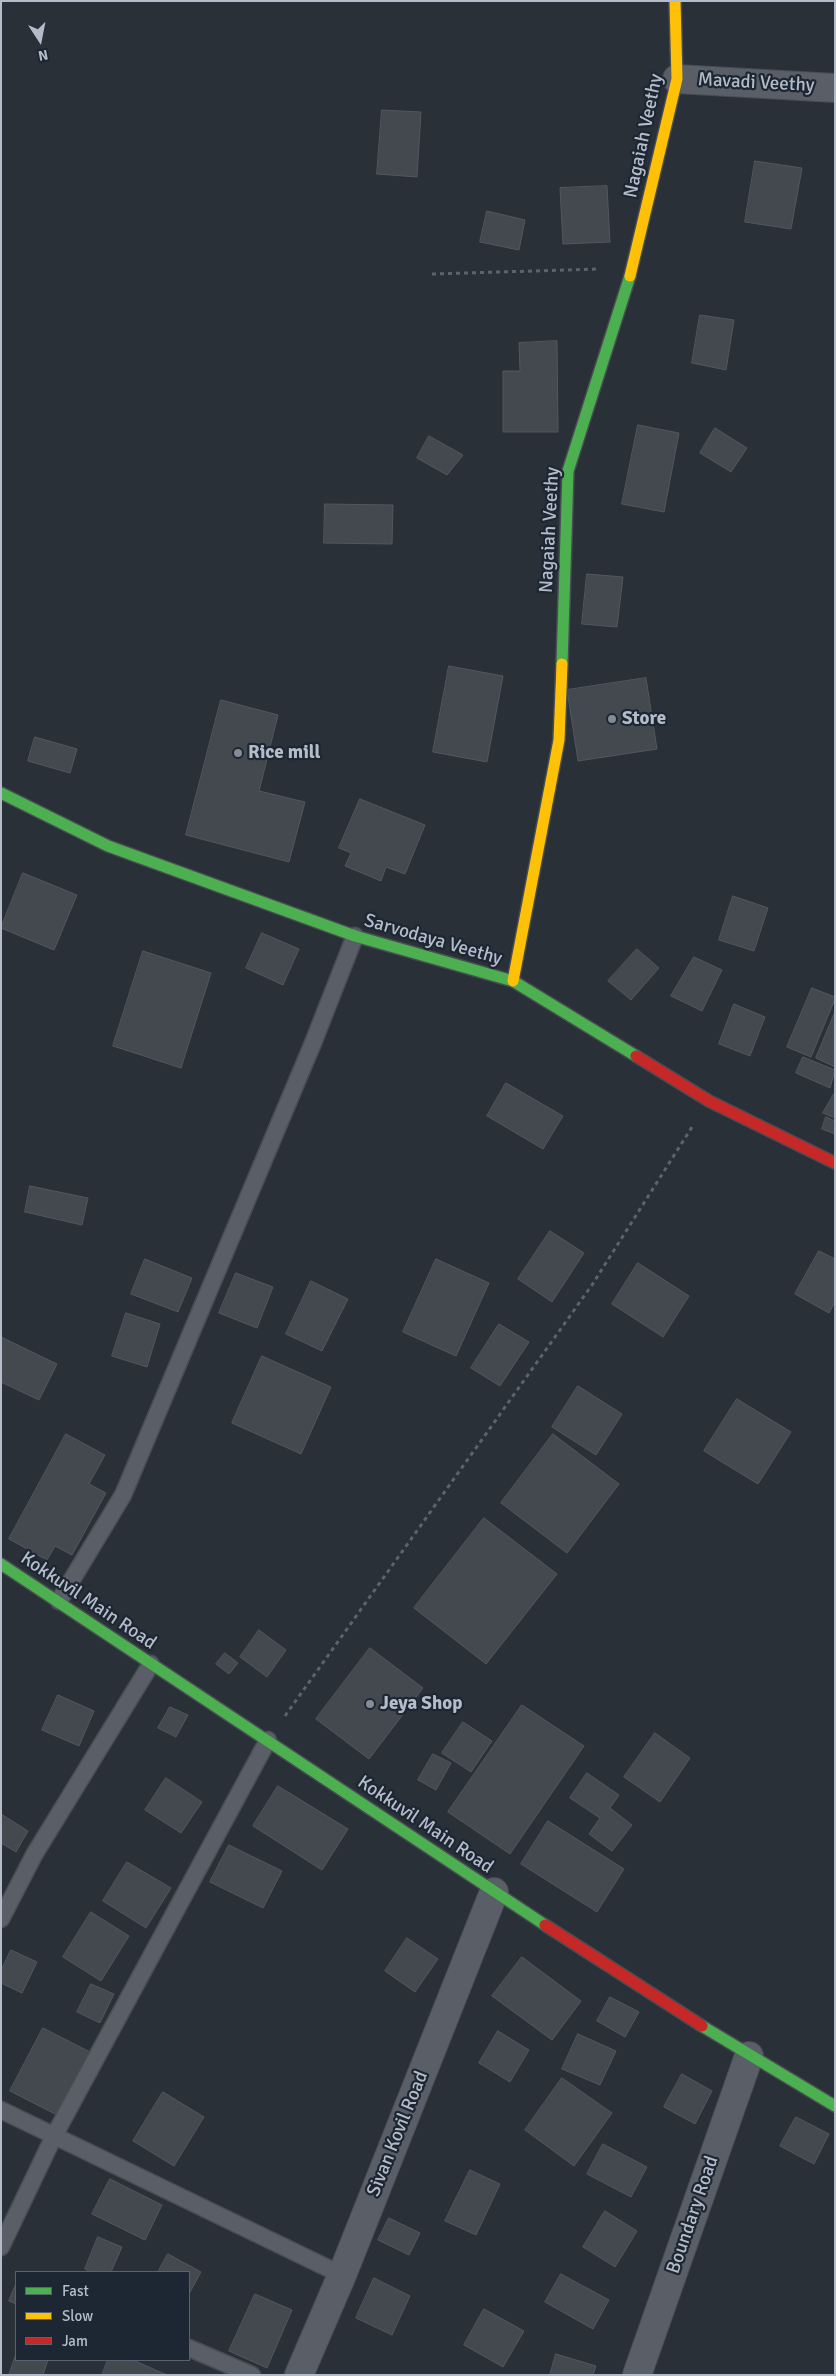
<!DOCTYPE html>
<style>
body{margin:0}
#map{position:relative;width:836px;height:2376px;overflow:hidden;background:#2a3038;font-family:Signika,sans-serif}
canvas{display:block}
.frame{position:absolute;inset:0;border:2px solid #b4bcc9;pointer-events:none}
.legend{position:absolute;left:15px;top:2271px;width:175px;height:90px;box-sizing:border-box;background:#1d2633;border:1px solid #59626f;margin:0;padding:6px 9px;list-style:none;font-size:15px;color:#b4bcc9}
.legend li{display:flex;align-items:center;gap:10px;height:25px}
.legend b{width:25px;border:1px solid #59626f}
.north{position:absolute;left:15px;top:15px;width:50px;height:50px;-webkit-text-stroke:4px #1d2633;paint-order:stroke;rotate:169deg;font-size:14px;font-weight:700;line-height:20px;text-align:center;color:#b4bcc9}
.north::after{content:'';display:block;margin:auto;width:18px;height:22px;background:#b4bcc9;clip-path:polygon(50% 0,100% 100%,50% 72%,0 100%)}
</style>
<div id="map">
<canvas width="836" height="2376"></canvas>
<div class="frame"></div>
<ul class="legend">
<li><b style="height:6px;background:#4caf50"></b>Fast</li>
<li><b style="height:6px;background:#ffc107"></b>Slow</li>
<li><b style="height:6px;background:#c62828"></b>Jam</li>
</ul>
<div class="north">N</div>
</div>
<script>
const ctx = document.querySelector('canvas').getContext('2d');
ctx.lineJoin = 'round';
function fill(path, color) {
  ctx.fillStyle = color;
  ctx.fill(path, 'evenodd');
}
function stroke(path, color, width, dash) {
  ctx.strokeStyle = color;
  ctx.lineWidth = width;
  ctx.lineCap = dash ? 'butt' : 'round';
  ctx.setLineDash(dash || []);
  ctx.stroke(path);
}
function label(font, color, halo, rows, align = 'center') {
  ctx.font = font + ' Signika,sans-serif';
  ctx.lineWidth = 4.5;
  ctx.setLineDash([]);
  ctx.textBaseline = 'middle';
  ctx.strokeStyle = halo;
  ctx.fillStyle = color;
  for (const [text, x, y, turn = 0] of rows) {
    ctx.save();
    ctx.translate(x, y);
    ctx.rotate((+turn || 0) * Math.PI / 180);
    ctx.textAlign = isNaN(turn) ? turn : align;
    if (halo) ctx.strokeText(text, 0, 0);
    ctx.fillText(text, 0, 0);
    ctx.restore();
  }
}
const building = new Path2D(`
 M 382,110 L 421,112 L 417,177 L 377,174 Z
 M 755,161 L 802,168 L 791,229 L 745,222 Z
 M 607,186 L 610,242 L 563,244 L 560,188 Z
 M 487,211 L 525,220 L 519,250 L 480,242 Z
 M 700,315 L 734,320 L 726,370 L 692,363 Z
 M 557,341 L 558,432 L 503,432 L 503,371 L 520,371 L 519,343 Z
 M 638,425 L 679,433 L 664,512 L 622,504 Z
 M 715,428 L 747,448 L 731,472 L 700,453 Z
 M 429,436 L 463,455 L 447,475 L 417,458 Z
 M 325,504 L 393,505 L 392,544 L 324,543 Z
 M 587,574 L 623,577 L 617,627 L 582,624 Z
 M 449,666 L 503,676 L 487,762 L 433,752 Z
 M 646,678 L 657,749 L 578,761 L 567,690 Z
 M 221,700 L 278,715 L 259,791 L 305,802 L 289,862 L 186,835 Z
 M 35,737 L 77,749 L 70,773 L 28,761 Z
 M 360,799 L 425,825 L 405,874 L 386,867 L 381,881 L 345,866 L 351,853 L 339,848 Z
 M 23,873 L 77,895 L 54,950 L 1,928 Z
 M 733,896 L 768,908 L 754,951 L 719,940 Z
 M 262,933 L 299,949 L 283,985 L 246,968 Z
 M 637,949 L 659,968 L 631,1000 L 608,981 Z
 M 143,951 L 211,973 L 181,1068 L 113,1046 Z
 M 694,957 L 722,970 L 702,1011 L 671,996 Z
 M 812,988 L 835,997 L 835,999 L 811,1057 L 787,1047 Z
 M 734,1004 L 765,1017 L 750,1056 L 719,1044 Z
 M 835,1012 L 835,1067 L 816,1058 Z
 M 803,1057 L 835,1070 L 830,1088 L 796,1073 Z
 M 506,1083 L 563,1116 L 543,1149 L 487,1116 Z
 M 835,1092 L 835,1118 L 823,1113 Z
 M 826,1117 L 835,1121 L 835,1134 L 822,1129 Z
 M 30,1186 L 88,1198 L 82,1225 L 25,1212 Z
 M 550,1231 L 584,1253 L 552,1302 L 518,1279 Z
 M 819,1251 L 835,1259 L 835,1302 L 829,1313 L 795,1294 Z
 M 145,1259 L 192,1278 L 178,1312 L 131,1294 Z
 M 436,1259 L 489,1283 L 456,1356 L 403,1332 Z
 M 638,1263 L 689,1296 L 663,1337 L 612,1304 Z
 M 236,1273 L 273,1287 L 257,1328 L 219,1313 Z
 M 311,1281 L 348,1299 L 322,1351 L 286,1334 Z
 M 126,1313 L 160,1324 L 147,1367 L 112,1356 Z
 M 499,1324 L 529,1342 L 500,1386 L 471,1368 Z
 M 1,1337 L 57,1364 L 39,1400 L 1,1382 Z
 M 262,1356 L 331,1387 L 301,1454 L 232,1423 Z
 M 578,1386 L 622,1414 L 596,1455 L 552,1427 Z
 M 737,1399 L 791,1432 L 758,1484 L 704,1451 Z
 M 66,1434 L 105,1455 L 89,1484 L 106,1493 L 72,1555 L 55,1546 L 47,1560 L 9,1539 Z
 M 553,1434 L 619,1484 L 567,1553 L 501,1503 Z
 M 484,1518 L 557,1574 L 486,1664 L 414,1608 Z
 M 259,1630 L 286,1650 L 267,1677 L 240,1657 Z
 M 370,1648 L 423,1688 L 369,1759 L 316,1719 Z
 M 225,1653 L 238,1663 L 229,1674 L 216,1664 Z
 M 58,1695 L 94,1711 L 79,1746 L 42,1730 Z
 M 522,1705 L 584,1746 L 510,1854 L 448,1812 Z
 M 170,1707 L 188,1715 L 176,1737 L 158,1728 Z
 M 463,1722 L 492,1741 L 471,1772 L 442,1753 Z
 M 655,1733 L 690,1758 L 660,1802 L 624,1777 Z
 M 433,1754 L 451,1763 L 436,1790 L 418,1780 Z
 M 587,1773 L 619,1795 L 610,1808 L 632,1825 L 612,1851 L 589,1834 L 600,1818 L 570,1798 Z
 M 166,1778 L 202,1802 L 181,1833 L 145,1810 Z
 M 278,1786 L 348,1829 L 322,1870 L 253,1826 Z
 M 1,1814 L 28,1831 L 16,1852 L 1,1843 Z
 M 548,1821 L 624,1869 L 597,1912 L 521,1864 Z
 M 229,1845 L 282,1871 L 263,1908 L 210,1882 Z
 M 127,1862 L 171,1888 L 146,1928 L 103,1901 Z
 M 91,1912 L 129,1936 L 101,1981 L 63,1957 Z
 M 407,1938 L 438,1959 L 415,1992 L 385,1971 Z
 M 11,1950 L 37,1962 L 22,1993 L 1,1983 L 1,1971 Z
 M 522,1957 L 581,2001 L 552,2040 L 492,1996 Z
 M 91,1984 L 114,1994 L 100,2023 L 77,2012 Z
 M 610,1997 L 639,2012 L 625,2037 L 597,2021 Z
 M 43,2028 L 90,2052 L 57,2115 L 10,2091 Z
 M 498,2031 L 529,2050 L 510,2082 L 479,2063 Z
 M 578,2034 L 616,2051 L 600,2085 L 562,2069 Z
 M 682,2074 L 712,2091 L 695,2124 L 664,2107 Z
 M 562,2078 L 612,2113 L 574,2166 L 525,2130 Z
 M 163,2092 L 204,2117 L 174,2166 L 133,2141 Z
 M 796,2117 L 829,2134 L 814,2164 L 780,2146 Z
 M 603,2144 L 647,2167 L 631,2197 L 587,2174 Z
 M 470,2170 L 500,2184 L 476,2235 L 445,2221 Z
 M 110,2179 L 162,2205 L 145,2240 L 92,2214 Z
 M 605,2211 L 637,2231 L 615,2267 L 583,2247 Z
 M 389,2218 L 420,2233 L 409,2255 L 378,2240 Z
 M 98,2237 L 122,2247 L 111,2272 L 91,2272 L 85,2269 Z
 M 168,2254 L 201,2272 L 189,2294 L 189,2272 L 158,2272 Z
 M 561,2274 L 609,2300 L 593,2329 L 545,2302 Z
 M 374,2278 L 410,2296 L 392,2335 L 356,2318 Z
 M 16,2284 L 16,2304 L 9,2301 Z
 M 255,2294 L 292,2310 L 267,2368 L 229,2351 Z
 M 484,2309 L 524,2331 L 503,2367 L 464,2345 Z
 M 16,2354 L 16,2360 L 48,2360 L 43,2375 L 9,2375 Z
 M 556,2354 L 596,2366 L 593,2375 L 550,2375 Z
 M 108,2360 L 133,2360 L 167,2375 L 102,2375 Z`);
fill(building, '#444950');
stroke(building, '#52575f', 1);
const lane = new Path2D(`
 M 59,1601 L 123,1495 L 313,1043 L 355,936
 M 1,1919 L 34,1855 L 151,1664
 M 1,2110 L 342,2275
 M 1,2247 L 54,2136 L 268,1740
 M 189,2348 L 252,2375`);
const street = new Path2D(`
 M 677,79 L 835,88
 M 299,2375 L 342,2275 L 494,1892
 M 637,2375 L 749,2056`);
const fast = new Path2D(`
 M 562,664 L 568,471 L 630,276
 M 1,793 L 108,846 L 355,936 L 513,981 L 636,1056
 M 1,1564 L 545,1925
 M 702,2026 L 835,2106`);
const slow = new Path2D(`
 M 630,276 L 677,79 L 675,1
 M 513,981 L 559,740 L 562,664`);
const jam = new Path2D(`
 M 636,1056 L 709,1101 L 835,1163
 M 545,1925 L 702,2026`);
stroke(lane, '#484c53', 19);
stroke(street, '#484c53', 30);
stroke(fast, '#484c53', 14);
stroke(slow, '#484c53', 14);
stroke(jam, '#484c53', 14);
stroke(new Path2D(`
 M 432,274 L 600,269
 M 285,1716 L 592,1285 L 692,1127`), '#5d636a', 3, [4, 4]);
stroke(lane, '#5a5e66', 16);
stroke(street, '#5a5e66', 28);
stroke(fast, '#4caf50', 11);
stroke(slow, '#ffc107', 11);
stroke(jam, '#c62828', 11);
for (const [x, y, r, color] of [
 [612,719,5,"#848b96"],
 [238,753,5,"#848b96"],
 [370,1704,5,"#848b96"]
]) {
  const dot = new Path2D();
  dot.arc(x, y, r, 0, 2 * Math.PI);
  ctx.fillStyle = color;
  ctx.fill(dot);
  stroke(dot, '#1d2633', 2);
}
label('19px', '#b4bcc9', '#1d2633', [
 ["Mavadi Veethy",756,83,3],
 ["Nagaiah Veethy",644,136,-78],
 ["Nagaiah Veethy",550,530,-87],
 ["Sarvodaya Veethy",433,940,16],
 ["Kokkuvil Main Road",88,1601,34],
 ["Kokkuvil Main Road",425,1825,34],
 ["Sivan Kovil Road",398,2134,-68],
 ["Boundary Road",693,2215,-71]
]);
label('bold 19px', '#b4bcc9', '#1d2633', [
 ["Store",622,719],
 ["Rice mill",248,753],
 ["Jeya Shop",380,1704]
], 'left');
</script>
